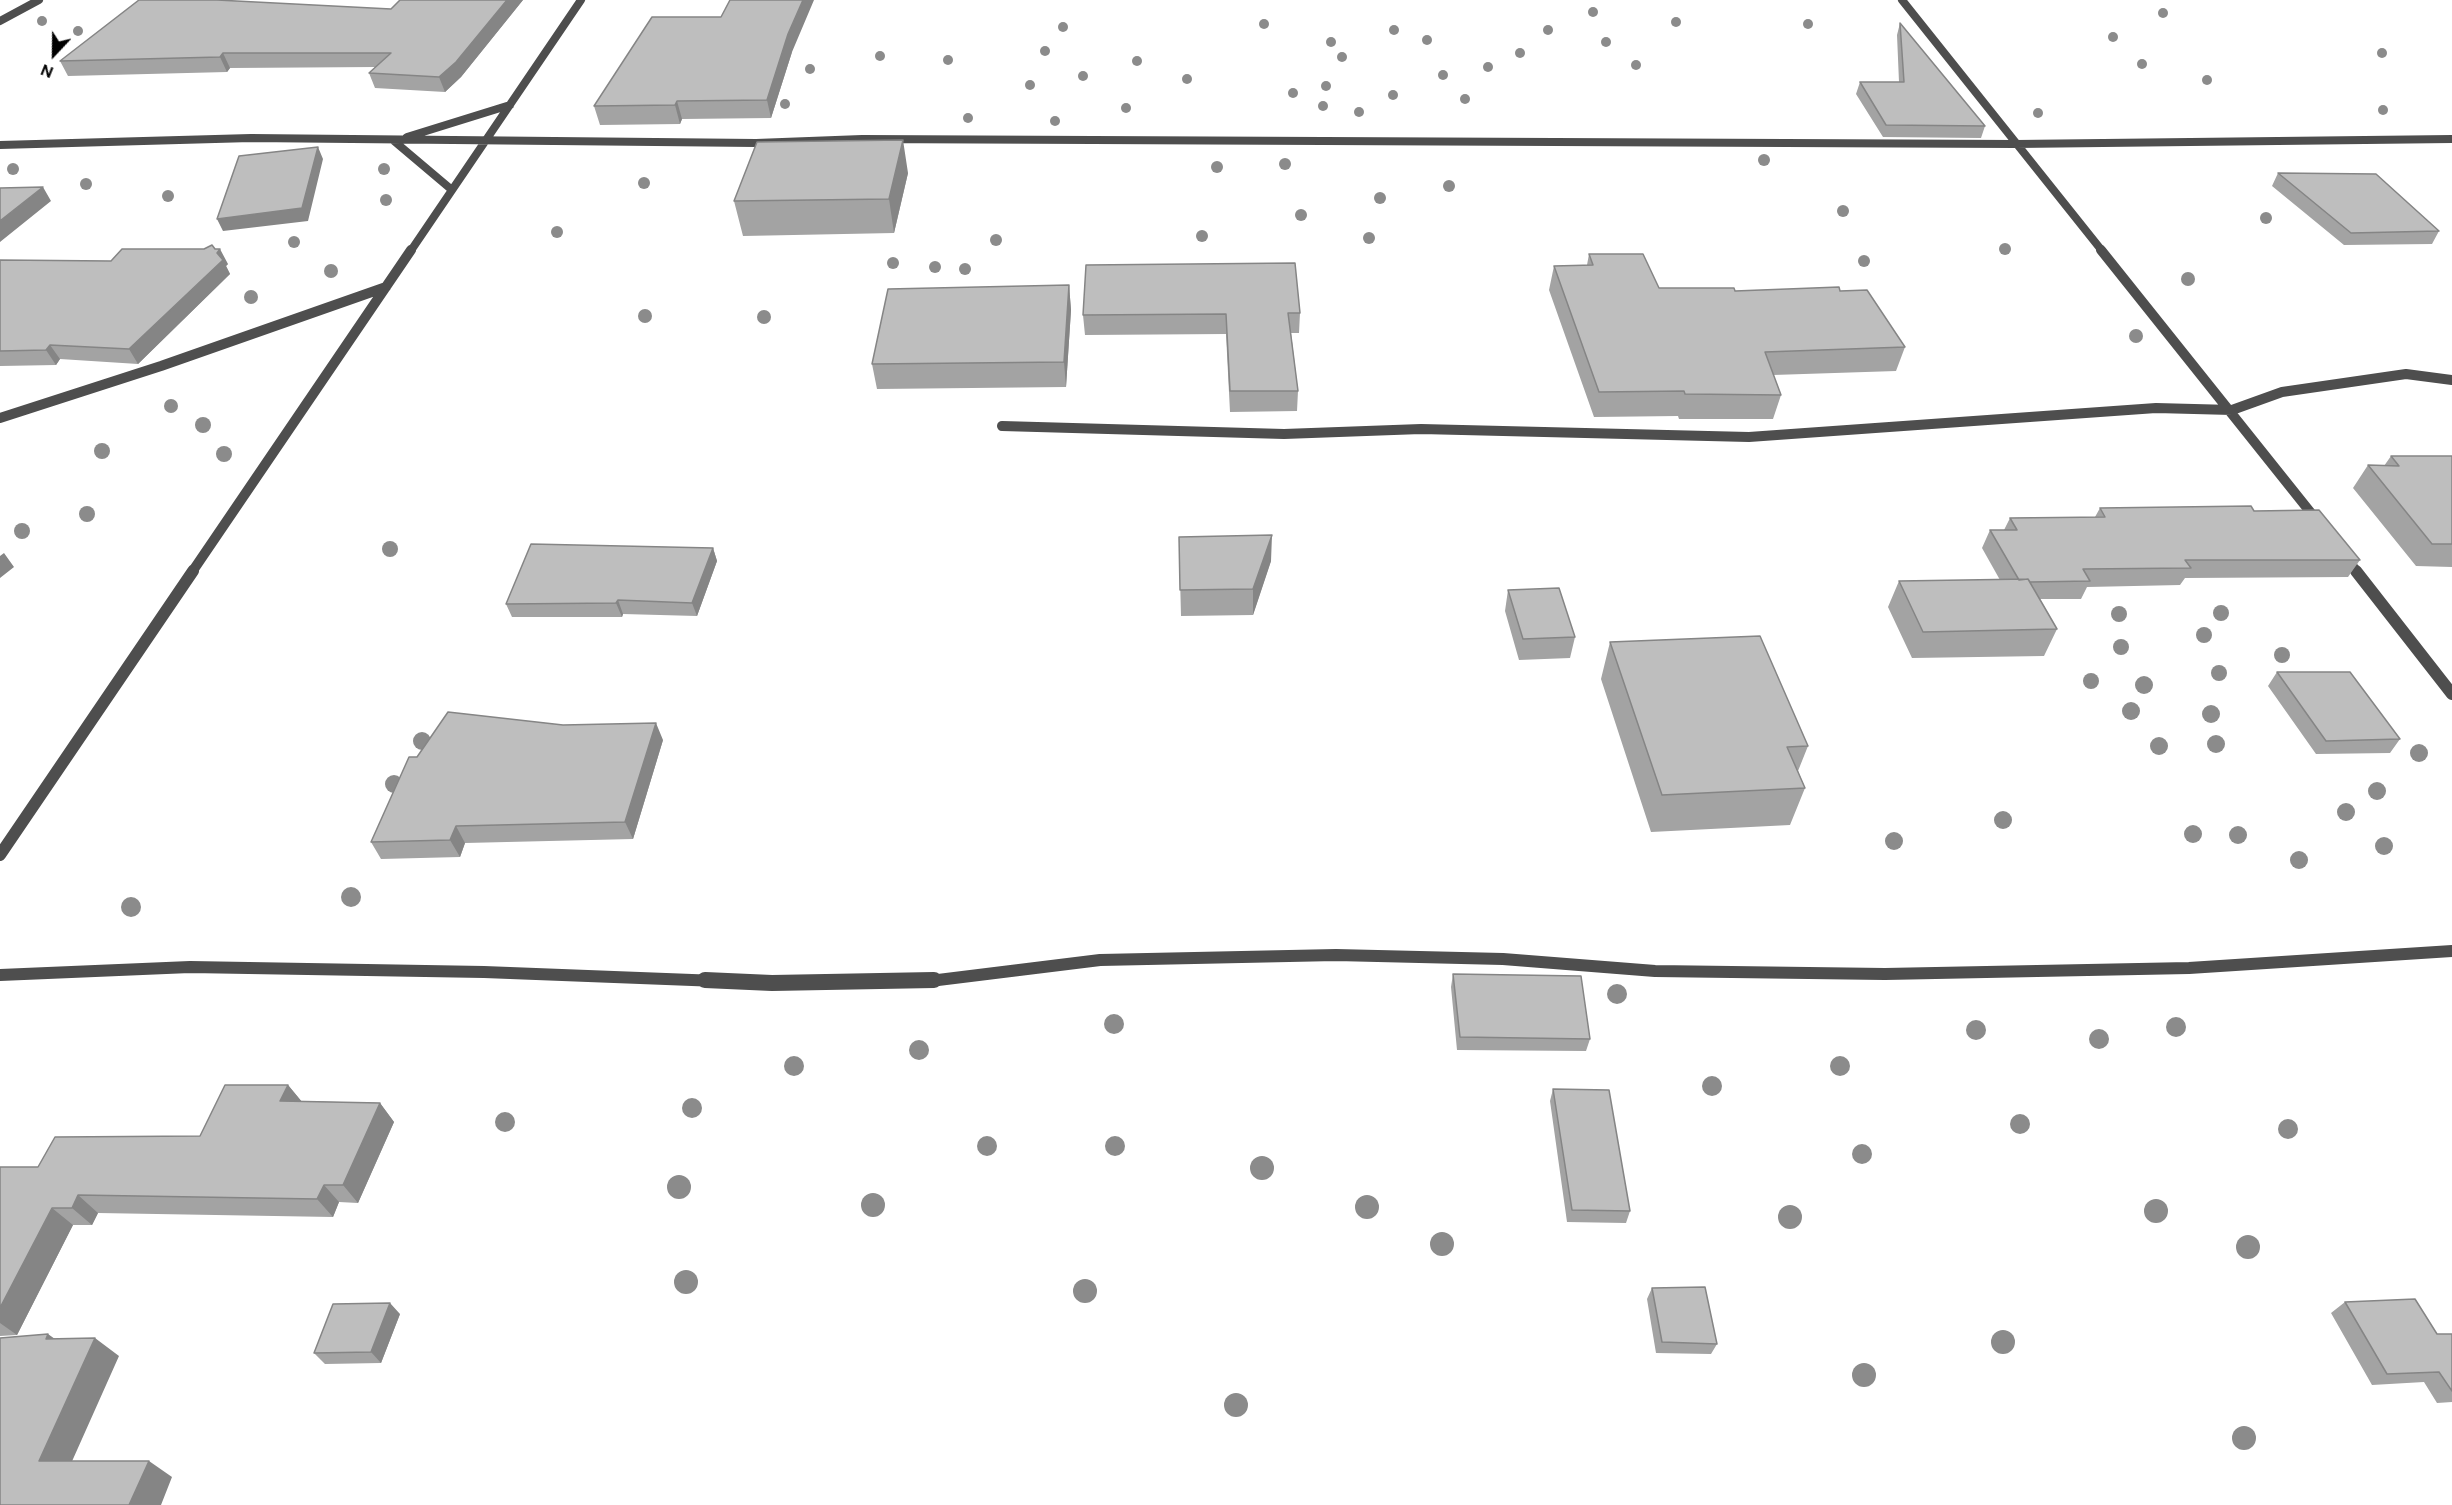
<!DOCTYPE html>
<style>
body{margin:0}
#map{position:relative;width:2452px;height:1505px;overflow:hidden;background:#fff;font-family:"DM Sans",sans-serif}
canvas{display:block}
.north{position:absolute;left:24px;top:24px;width:60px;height:60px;-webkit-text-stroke:4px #fff;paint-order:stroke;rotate:202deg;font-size:16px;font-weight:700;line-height:24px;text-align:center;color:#000}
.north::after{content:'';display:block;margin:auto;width:21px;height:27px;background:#000;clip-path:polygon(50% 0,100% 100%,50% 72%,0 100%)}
</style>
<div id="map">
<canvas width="2452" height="1505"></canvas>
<div class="north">N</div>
</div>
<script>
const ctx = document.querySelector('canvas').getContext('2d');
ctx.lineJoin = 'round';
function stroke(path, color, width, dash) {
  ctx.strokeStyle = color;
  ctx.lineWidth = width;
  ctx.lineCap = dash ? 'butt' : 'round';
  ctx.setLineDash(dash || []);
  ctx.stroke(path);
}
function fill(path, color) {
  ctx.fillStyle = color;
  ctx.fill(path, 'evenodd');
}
stroke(new Path2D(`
 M 1902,0 L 2103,252
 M 0,21 L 39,0
 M 407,137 L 510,105
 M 394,141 L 452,190
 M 0,145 L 251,138 L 756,143 L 862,139 L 2016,144 L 2452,139
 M 410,252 L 581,0`), '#4e4e4e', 8);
stroke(new Path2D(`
 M 2101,250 L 2319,523
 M 0,418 L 161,366 L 386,287
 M 1002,426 L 1284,434 L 1421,429 L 1749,437 L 2156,408 L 2232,410 L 2282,392 L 2406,374 L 2452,380
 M 2344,555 L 2357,572
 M 192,572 L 411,250`), '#4e4e4e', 10);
stroke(new Path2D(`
 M 2356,571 L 2452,694
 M 0,855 L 193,571
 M 0,975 L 190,967 L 484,972 L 744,982
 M 855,982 L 930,981 L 1100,960 L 1336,955 L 1503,959 L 1655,971 L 1885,974 L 2189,968 L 2452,951`), '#4e4e4e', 12);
stroke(new Path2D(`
 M 705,980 L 772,983 L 934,980`), '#4e4e4e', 16);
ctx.fillStyle = '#8b8b8b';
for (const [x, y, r] of [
 [1593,12,5],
 [2163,13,5],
 [42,21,5],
 [1676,22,5],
 [1264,24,5],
 [1808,24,5],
 [1063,27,5],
 [1394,30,5],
 [1548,30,5],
 [78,31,5],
 [2113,37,5],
 [1427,40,5],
 [1331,42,5],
 [1606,42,5],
 [1045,51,5],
 [1520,53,5],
 [2382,53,5],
 [880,56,5],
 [1342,57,5],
 [948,60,5],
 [1137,61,5],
 [2142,64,5],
 [1636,65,5],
 [1488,67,5],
 [810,69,5],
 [1443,75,5],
 [1083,76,5],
 [1187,79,5],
 [2207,80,5],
 [1030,85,5],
 [1326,86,5],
 [1293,93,5],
 [1393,95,5],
 [1465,99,5],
 [785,104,5],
 [1323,106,5],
 [1126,108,5],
 [2383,110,5],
 [1359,112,5],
 [2038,113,5],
 [968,118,5],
 [1055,121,5],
 [1764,160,6],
 [1285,164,6],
 [1217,167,6],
 [13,169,6],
 [384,169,6],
 [644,183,6],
 [86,184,6],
 [1449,186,6],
 [168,196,6],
 [1380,198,6],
 [386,200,6],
 [1843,211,6],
 [1301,215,6],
 [2266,218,6],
 [557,232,6],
 [1202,236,6],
 [1369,238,6],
 [996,240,6],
 [294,242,6],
 [2005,249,6],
 [1864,261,6],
 [893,263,6],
 [935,267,6],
 [965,269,6],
 [331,271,7],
 [2188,279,7],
 [251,297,7],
 [645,316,7],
 [764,317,7],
 [2136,336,7],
 [171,406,7],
 [203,425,8],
 [102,451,8],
 [224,454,8],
 [87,514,8],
 [22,531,8],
 [390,549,8],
 [2221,613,8],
 [2119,614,8],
 [2204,635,8],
 [2121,647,8],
 [2282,655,8],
 [2219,673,8],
 [2091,681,8],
 [2144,685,9],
 [2131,711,9],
 [2211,714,9],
 [422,741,9],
 [2216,744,9],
 [2159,746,9],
 [2419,753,9],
 [394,784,9],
 [2377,791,9],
 [2346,812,9],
 [2003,820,9],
 [2193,834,9],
 [2238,835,9],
 [1894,841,9],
 [2384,846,9],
 [2299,860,9],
 [351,897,10],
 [131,907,10],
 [1617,994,10],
 [1114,1024,10],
 [2176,1027,10],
 [1976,1030,10],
 [2099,1039,10],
 [919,1050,10],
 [794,1066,10],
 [1840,1066,10],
 [1712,1086,10],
 [692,1108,10],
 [505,1122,10],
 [2020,1124,10],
 [2288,1129,10],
 [987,1146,10],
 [1115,1146,10],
 [1862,1154,10],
 [1262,1168,12],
 [679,1187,12],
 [873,1205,12],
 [1367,1207,12],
 [2156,1211,12],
 [1790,1217,12],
 [1442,1244,12],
 [2248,1247,12],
 [686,1282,12],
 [1085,1291,12],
 [2003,1342,12],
 [1864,1375,12],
 [1236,1405,12],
 [2244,1438,12]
]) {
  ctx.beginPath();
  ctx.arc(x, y, r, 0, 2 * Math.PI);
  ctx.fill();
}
fill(new Path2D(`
 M 400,0 L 523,0 L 461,77 L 445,92 L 375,88 L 369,73 L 375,67 L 230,68 L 227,72 L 68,76 L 60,61 L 391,9 Z
 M 1900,23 L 1985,126 L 1981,138 L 1883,137 L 1856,94 L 1860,82 L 1899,82 L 1897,35 Z
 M 792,52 L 771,118 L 682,119 L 680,124 L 600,125 L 594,106 Z
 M 908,173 L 894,233 L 743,236 L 734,201 Z
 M 2278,173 L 2439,231 L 2432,244 L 2344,245 L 2272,186 Z
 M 1589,254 L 1659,288 L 1735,291 L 1840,291 L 1905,347 L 1896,371 L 1773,375 L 1781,395 L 1773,419 L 1679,419 L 1678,416 L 1594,417 L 1549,290 L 1554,266 L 1587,265 Z
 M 0,260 L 228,264 L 226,266 L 230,274 L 138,364 L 60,359 L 56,365 L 0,366 Z
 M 1069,285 L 1071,310 L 1066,387 L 877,389 L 872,364 Z
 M 1300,313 L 1299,333 L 1291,333 L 1298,391 L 1297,411 L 1230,412 L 1226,334 L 1085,335 L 1083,315 Z
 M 2391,456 L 2452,456 L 2452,567 L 2416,566 L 2353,488 L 2368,465 L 2384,466 Z
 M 2100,508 L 2254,511 L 2360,560 L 2348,577 L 2185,578 L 2180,585 L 2087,587 L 2081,599 L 2040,599 L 2057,629 L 2044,656 L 1912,658 L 1888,607 L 1899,581 L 2000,580 L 1982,548 L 1990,530 L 2004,530 L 2010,518 L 2095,517 Z
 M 1179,537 L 1271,561 L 1253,615 L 1181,616 Z
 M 713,548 L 717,561 L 697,616 L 623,614 L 622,617 L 512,617 L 506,604 Z
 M 1508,590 L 1575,637 L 1570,658 L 1519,660 L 1505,611 Z
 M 1610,642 L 1808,746 L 1798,771 L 1805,788 L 1790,825 L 1651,832 L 1601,679 Z
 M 2277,672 L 2400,739 L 2390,753 L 2316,754 L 2268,686 Z
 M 663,740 L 633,839 L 465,843 L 460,857 L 381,859 L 371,842 Z
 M 1453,974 L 1590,1039 L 1586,1051 L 1457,1050 L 1451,987 Z
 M 288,1085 L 301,1101 L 380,1103 L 394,1122 L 358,1203 L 339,1202 L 333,1217 L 98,1213 L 92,1225 L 73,1225 L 17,1335 L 0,1336 L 0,1167 L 38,1167 L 200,1136 Z
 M 1553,1089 L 1630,1211 L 1626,1223 L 1567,1222 L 1550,1101 Z
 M 1652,1288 L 1717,1344 L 1711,1354 L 1656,1353 L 1647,1299 Z
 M 2345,1302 L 2437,1334 L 2452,1334 L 2452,1402 L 2437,1403 L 2424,1382 L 2372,1385 L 2331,1313 Z
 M 400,1314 L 381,1363 L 325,1364 L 314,1353 Z`), '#a3a3a3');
fill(new Path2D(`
 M 507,0 L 523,0 L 461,77 L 445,92 L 439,77 Z
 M 803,0 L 814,0 L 792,52 L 771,118 L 767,100 L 788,34 Z
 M 223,53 L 230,68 L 227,72 L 220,57 Z
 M 677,101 L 682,119 L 680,124 L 675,105 Z
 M 903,140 L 908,173 L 894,233 L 889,199 Z
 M 318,147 L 323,159 L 308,221 L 223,231 L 217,219 Z
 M 43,187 L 51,201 L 0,242 L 0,221 Z
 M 220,249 L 228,264 L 226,266 L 230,274 L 138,364 L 129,349 Z
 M 1069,285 L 1071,310 L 1066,387 L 1064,362 Z
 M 50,345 L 60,359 L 56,365 L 46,350 Z
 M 1272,535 L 1271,561 L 1253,615 L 1253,589 Z
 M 713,548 L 717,561 L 697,616 L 692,603 Z
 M 4,553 L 14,567 L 0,578 L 0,556 Z
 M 618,600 L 623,614 L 622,617 L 616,603 Z
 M 656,723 L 663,740 L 633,839 L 625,822 Z
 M 456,826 L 465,843 L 460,857 L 450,840 Z
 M 288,1085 L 303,1103 L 280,1101 Z
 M 380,1103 L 394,1122 L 358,1203 L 343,1185 Z
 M 324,1185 L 339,1202 L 333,1217 L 317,1199 Z
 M 78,1195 L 98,1213 L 92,1225 L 72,1208 Z
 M 52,1208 L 73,1225 L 17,1335 L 0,1323 L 0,1308 Z
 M 390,1303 L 400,1314 L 381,1363 L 371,1352 Z
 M 48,1334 L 73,1352 L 46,1339 Z
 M 95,1338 L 119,1356 L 65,1477 L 39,1461 Z
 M 149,1461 L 172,1477 L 161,1505 L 129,1505 Z`), '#858585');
const building = new Path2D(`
 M 139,0 L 217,0 L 391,9 L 400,0 L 507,0 L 456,62 L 439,77 L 369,73 L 391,53 L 223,53 L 220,57 L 60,61 Z
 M 730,0 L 803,0 L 788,34 L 767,100 L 677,101 L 675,105 L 594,106 L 652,17 L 721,17 Z
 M 1900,23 L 1985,126 L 1886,125 L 1860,82 L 1904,82 Z
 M 903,140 L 889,199 L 734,201 L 757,142 Z
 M 318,147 L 302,208 L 217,219 L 239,156 Z
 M 2278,173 L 2376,174 L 2439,231 L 2351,233 Z
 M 43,187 L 0,221 L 0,188 Z
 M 212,245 L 215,249 L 220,249 L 217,253 L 223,260 L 129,349 L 50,345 L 46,350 L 0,351 L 0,260 L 111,261 L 122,249 L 204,249 Z
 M 1589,254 L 1643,254 L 1659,288 L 1734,288 L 1735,291 L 1839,287 L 1840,291 L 1867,290 L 1905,347 L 1765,352 L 1781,395 L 1685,394 L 1684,391 L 1599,392 L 1554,266 L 1593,265 Z
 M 1295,263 L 1300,313 L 1288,313 L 1298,391 L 1230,391 L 1226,314 L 1083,315 L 1086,265 Z
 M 1069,285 L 1064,362 L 872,364 L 888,289 Z
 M 2391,456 L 2452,456 L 2452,544 L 2432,544 L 2368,465 L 2399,466 Z
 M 2251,506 L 2254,511 L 2319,510 L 2360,560 L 2185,560 L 2191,568 L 2083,569 L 2090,581 L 2030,582 L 2028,579 L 2019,580 L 1990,530 L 2017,530 L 2010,518 L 2105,517 L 2100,508 Z
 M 1272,535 L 1253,589 L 1180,590 L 1179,537 Z
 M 531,544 L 713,548 L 692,603 L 618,600 L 616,603 L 506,604 Z
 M 2028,579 L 2057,629 L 1923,632 L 1899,581 Z
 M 1559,588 L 1575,637 L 1523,639 L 1508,590 Z
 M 1760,636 L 1808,746 L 1787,747 L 1805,788 L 1662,795 L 1610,642 Z
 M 2277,672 L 2350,672 L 2400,739 L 2326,741 Z
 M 448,712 L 563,725 L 656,723 L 625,822 L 456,826 L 450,840 L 371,842 L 409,757 L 417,757 Z
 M 1453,974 L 1581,976 L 1590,1039 L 1460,1037 Z
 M 225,1085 L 288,1085 L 280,1101 L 380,1103 L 343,1185 L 324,1185 L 317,1199 L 78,1195 L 72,1208 L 52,1208 L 0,1308 L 0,1167 L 38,1167 L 55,1137 L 200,1136 Z
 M 1553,1089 L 1609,1090 L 1630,1211 L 1572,1210 Z
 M 1705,1287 L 1717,1344 L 1662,1342 L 1652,1288 Z
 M 2415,1299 L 2437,1334 L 2452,1334 L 2452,1391 L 2439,1372 L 2387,1374 L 2345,1302 Z
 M 390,1303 L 371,1352 L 314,1353 L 333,1304 Z
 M 48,1334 L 46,1339 L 95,1338 L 39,1461 L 149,1461 L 129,1505 L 0,1505 L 0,1338 Z`);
fill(building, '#bebebe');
stroke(building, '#858585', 1.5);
</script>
